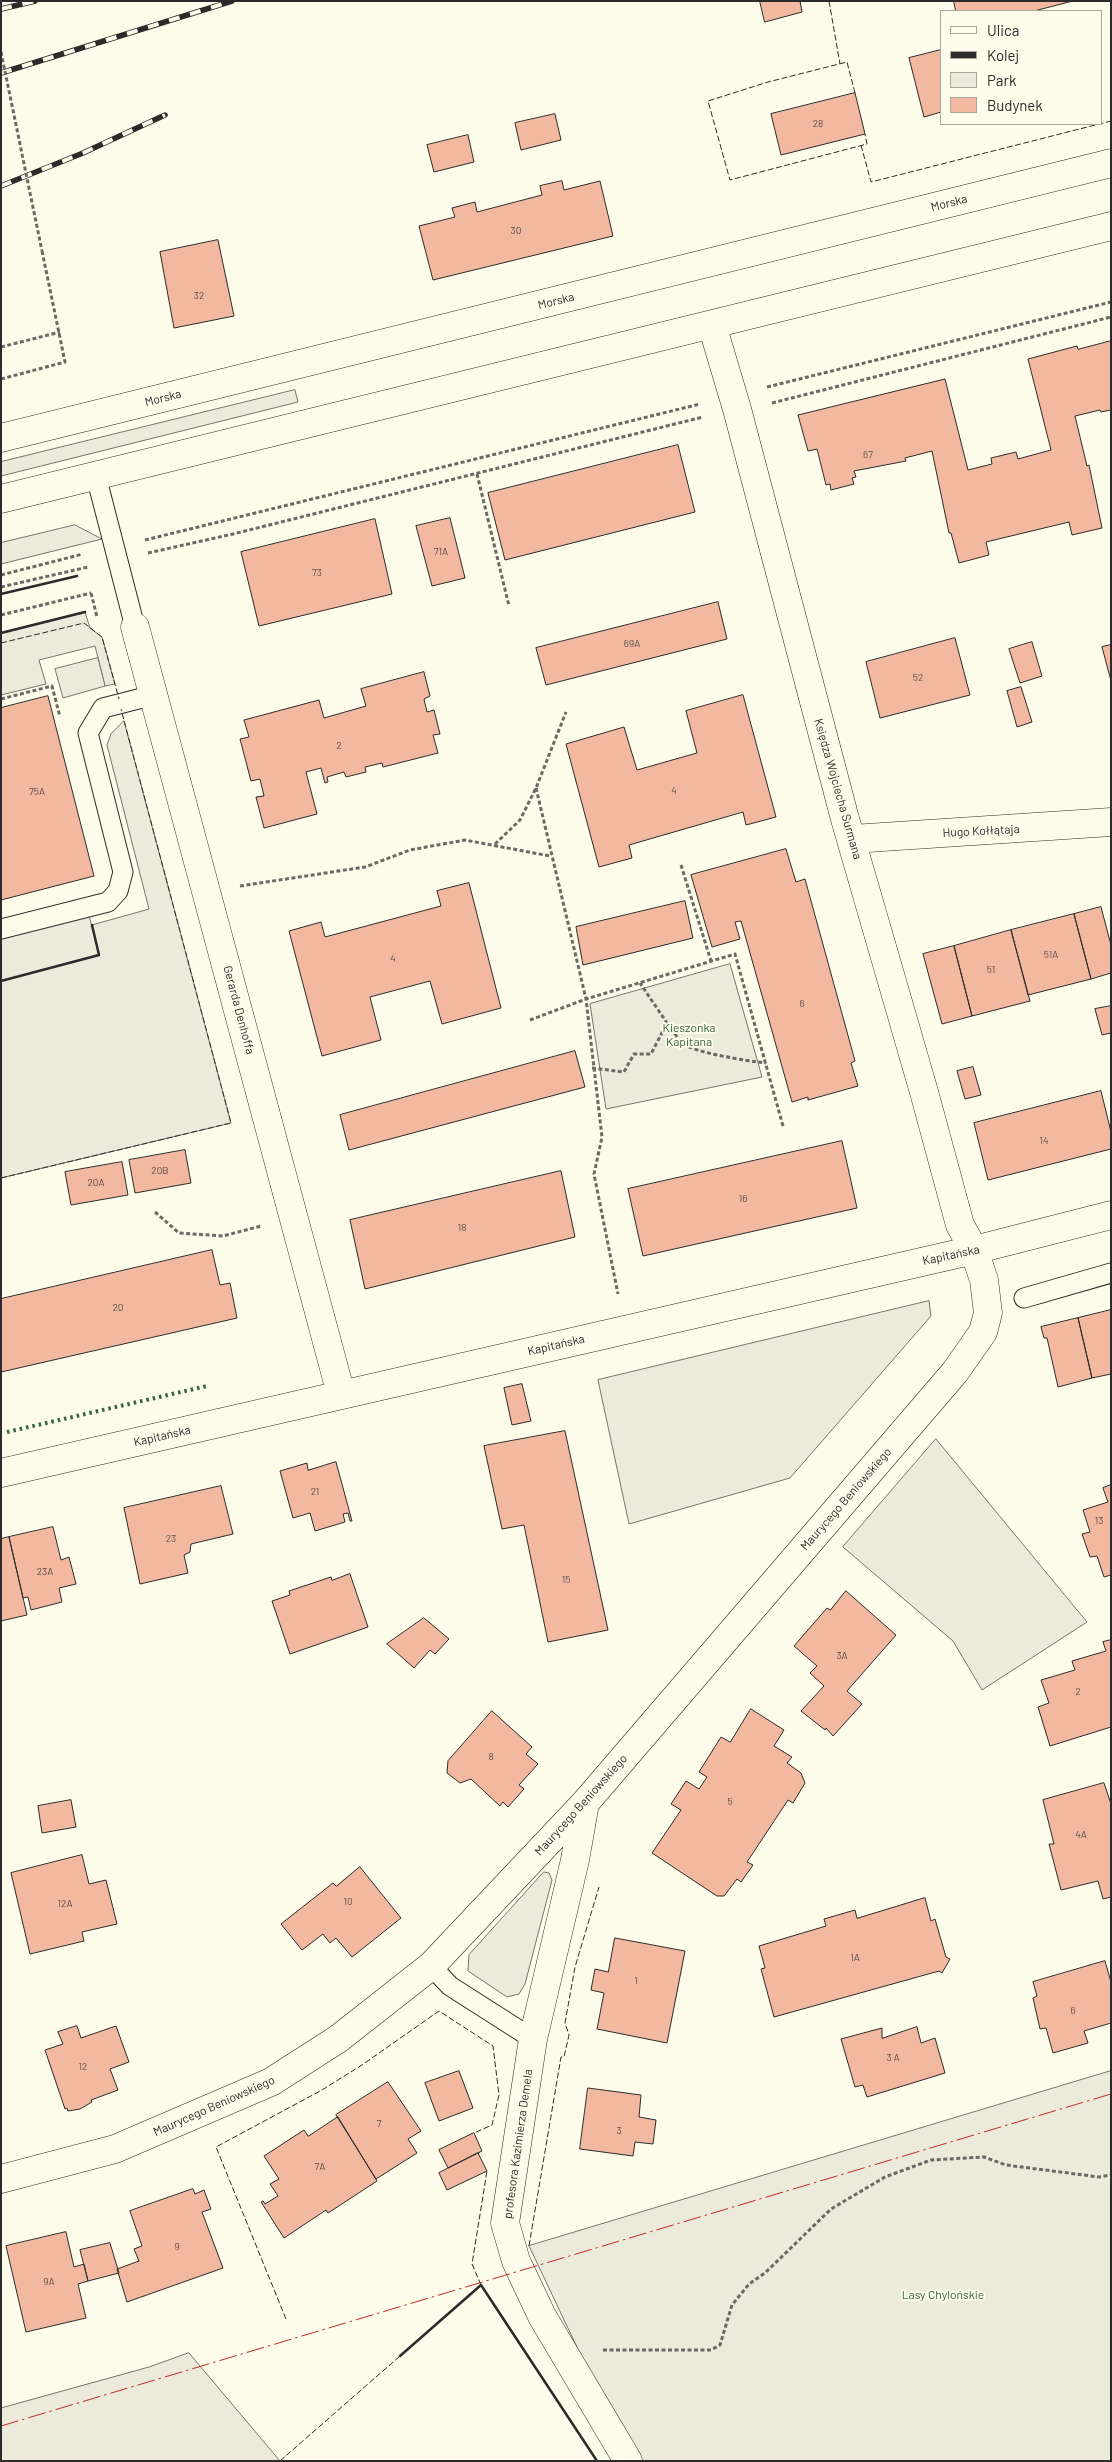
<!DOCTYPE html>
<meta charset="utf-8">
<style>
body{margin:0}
#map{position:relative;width:1112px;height:2462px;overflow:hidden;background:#fdfbea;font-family:Barlow,sans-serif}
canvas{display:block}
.frame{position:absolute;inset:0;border:2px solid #2b2b2b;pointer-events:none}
.legend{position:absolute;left:940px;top:10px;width:162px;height:115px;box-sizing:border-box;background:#fdfbea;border:1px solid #a9a89e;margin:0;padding:6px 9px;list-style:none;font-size:15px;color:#2b2b2b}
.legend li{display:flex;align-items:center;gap:10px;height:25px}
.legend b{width:25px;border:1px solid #a9a89e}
</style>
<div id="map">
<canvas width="1112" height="2462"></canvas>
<div class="frame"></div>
<ul class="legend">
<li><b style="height:6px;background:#fdfbea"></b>Ulica</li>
<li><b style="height:6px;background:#2b2b2b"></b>Kolej</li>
<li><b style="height:14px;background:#ecebdb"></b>Park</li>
<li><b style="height:14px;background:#f2b8a0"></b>Budynek</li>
</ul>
</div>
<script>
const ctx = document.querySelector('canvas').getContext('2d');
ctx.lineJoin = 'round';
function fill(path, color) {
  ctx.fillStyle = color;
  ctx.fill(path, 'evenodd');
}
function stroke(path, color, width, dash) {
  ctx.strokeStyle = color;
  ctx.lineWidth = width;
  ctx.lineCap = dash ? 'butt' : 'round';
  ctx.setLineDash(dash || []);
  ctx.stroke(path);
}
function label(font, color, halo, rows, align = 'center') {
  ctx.font = font + ' Barlow,sans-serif';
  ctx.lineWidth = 4;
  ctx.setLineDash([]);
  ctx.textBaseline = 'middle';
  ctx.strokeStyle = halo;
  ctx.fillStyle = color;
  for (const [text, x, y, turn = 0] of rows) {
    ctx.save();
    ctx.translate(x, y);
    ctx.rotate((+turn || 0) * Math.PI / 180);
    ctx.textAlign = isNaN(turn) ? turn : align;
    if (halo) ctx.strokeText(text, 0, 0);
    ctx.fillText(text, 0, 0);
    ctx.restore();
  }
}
const green = new Path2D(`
 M 295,390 L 298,402 L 1,476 L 1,462 Z
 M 75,525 L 102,539 L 1,564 L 1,543 Z
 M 85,612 L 90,628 L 102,637 L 115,684 L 105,686 L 95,646 L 39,660 L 46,684 L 1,695 L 1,633 Z
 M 124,721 L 231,1123 L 1,1178 L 1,981 L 98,955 L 92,925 L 149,909 L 107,745 L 111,734 Z
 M 730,964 L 762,1077 L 606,1109 L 590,1004 Z
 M 929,1301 L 931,1316 L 790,1478 L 629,1524 L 598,1380 Z
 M 936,1439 L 1087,1622 L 982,1690 L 953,1641 L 843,1547 Z
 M 544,1872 L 549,1873 L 552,1880 L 525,1984 L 519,1994 L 507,1997 L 468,1971 L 469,1955 Z
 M 1111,2071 L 1111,2461 L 631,2461 L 529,2246 Z
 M 189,2353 L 280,2461 L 1,2461 L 1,2408 L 149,2367 Z`);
fill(green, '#ecebdb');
stroke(green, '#74746e', 1);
const parking = new Path2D(`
 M 98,658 L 105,686 L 63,698 L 55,669 Z
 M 87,907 L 99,955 L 1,981 L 1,929 Z`);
fill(parking, '#eceadb');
stroke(parking, '#74746e', 1);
const building = new Path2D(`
 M 760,1 L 800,1 L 802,12 L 765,22 Z
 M 954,1 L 1073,1 L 1034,11 L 956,11 Z
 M 941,50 L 941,112 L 924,117 L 909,58 Z
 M 855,93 L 865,134 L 781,155 L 771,114 Z
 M 555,114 L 561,140 L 521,150 L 515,123 Z
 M 468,135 L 474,162 L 434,172 L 427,145 Z
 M 562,181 L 564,190 L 600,181 L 613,236 L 433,280 L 419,226 L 455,217 L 452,208 L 475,202 L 477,212 L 542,195 L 540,186 Z
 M 218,240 L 234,316 L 174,328 L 160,252 Z
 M 1111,341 L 1111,410 L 1101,412 L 1100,410 L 1075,416 L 1087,466 L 1089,465 L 1102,528 L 1072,535 L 1069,522 L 986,542 L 989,555 L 959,563 L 951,533 L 949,533 L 932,451 L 905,458 L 906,461 L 854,471 L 856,477 L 852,478 L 854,484 L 831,490 L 830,484 L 826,485 L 817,449 L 808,451 L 798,415 L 945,379 L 968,470 L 992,464 L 991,458 L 1016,452 L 1018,459 L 1051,450 L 1028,359 L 1077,346 L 1078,349 Z
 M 678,445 L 695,512 L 505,560 L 488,493 Z
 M 450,518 L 465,578 L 432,586 L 416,526 Z
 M 375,519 L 392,594 L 259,626 L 241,552 Z
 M 718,602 L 727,639 L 546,685 L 536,648 Z
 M 955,638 L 970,695 L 880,718 L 866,662 Z
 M 1032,642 L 1042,676 L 1020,683 L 1009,649 Z
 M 1111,645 L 1111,681 L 1102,647 Z
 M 424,672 L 430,696 L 424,699 L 427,712 L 434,710 L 440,734 L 433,735 L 438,753 L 383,767 L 382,763 L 365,767 L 366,772 L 346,777 L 344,772 L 327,777 L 328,782 L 325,783 L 321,768 L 306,772 L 317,814 L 264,828 L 256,797 L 264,796 L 260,779 L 251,781 L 240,739 L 249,737 L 244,720 L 319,700 L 324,718 L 366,706 L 361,689 Z
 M 1021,687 L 1032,722 L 1017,727 L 1007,691 Z
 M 743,695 L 776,817 L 746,825 L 743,812 L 629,845 L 632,858 L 599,867 L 566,744 L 624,727 L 637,770 L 697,753 L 686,711 Z
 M 48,696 L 94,876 L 1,900 L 1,708 Z
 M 786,849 L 796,882 L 805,879 L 855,1061 L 851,1063 L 858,1086 L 808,1100 L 808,1097 L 792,1102 L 741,921 L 735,922 L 740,939 L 712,947 L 691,875 Z
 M 469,883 L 501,1008 L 442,1024 L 430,981 L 370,997 L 381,1040 L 322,1056 L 289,931 L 321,922 L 325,937 L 441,906 L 437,891 Z
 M 685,901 L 693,938 L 583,965 L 576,927 Z
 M 1101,907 L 1111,945 L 1111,973 L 1091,979 L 1074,914 Z
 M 1074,914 L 1091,979 L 1028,995 L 1011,930 Z
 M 1011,930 L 1030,1001 L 972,1016 L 954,946 Z
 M 954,946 L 972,1016 L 942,1024 L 923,954 Z
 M 1111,1006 L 1111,1033 L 1102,1035 L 1095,1009 Z
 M 575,1051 L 585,1087 L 349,1150 L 340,1115 Z
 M 973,1067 L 981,1095 L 965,1099 L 957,1071 Z
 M 1101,1091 L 1111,1132 L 1111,1149 L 988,1180 L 974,1123 Z
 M 842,1141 L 857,1208 L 643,1256 L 628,1189 Z
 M 185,1150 L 191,1183 L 135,1193 L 129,1160 Z
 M 122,1162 L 128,1195 L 71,1205 L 65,1172 Z
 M 561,1171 L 575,1237 L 365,1289 L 350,1220 Z
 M 212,1250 L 220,1285 L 230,1283 L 237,1318 L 1,1372 L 1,1299 Z
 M 1111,1310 L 1111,1374 L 1092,1378 L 1078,1318 Z
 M 1078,1318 L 1092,1378 L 1058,1387 L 1047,1338 L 1044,1338 L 1041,1327 Z
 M 522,1384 L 531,1421 L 512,1425 L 504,1388 Z
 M 565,1431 L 608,1630 L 548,1642 L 524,1525 L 502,1529 L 484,1446 Z
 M 336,1462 L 352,1521 L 350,1521 L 348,1513 L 343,1514 L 345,1522 L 315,1531 L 310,1513 L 293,1518 L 280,1471 L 307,1463 L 308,1470 Z
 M 1111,1485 L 1111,1575 L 1104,1577 L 1097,1556 L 1090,1557 L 1082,1534 L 1090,1532 L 1083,1510 L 1108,1502 L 1103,1488 Z
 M 221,1486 L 233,1534 L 191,1544 L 190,1552 L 184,1555 L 188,1573 L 140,1584 L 124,1508 Z
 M 53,1527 L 61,1560 L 69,1557 L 76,1584 L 59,1588 L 62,1602 L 31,1610 L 28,1597 L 23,1598 L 9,1537 Z
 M 9,1537 L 27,1615 L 1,1621 L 1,1539 Z
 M 350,1574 L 368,1627 L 290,1654 L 272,1601 L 290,1595 L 289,1591 L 331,1577 L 332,1580 Z
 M 846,1591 L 896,1635 L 847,1691 L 862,1704 L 833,1736 L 826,1728 L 825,1730 L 801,1711 L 824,1686 L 810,1673 L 817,1666 L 794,1646 L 827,1608 L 830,1610 Z
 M 424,1618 L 449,1639 L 435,1654 L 430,1650 L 414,1668 L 387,1644 Z
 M 1111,1640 L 1111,1727 L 1050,1746 L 1038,1707 L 1049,1703 L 1041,1680 L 1075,1670 L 1072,1661 L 1106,1651 L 1103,1642 Z
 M 751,1709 L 784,1730 L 774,1746 L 792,1757 L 787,1763 L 801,1773 L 805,1783 L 793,1803 L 788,1800 L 747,1862 L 753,1865 L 741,1882 L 737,1879 L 724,1896 L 717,1896 L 652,1853 L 681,1810 L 671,1804 L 686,1781 L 699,1789 L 707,1777 L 699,1772 L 721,1737 L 730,1742 Z
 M 492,1711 L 532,1747 L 526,1754 L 538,1764 L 519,1785 L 524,1789 L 508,1807 L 503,1802 L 500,1806 L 471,1779 L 460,1783 L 447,1773 L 448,1761 Z
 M 1104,1783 L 1111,1804 L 1111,1897 L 1103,1899 L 1098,1881 L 1061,1890 L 1049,1844 L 1054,1844 L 1043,1800 Z
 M 71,1800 L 76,1827 L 42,1833 L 38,1806 Z
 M 82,1855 L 89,1884 L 106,1880 L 117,1924 L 82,1932 L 84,1941 L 30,1954 L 11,1873 Z
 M 360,1867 L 401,1918 L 352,1957 L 336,1938 L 330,1943 L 323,1934 L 302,1950 L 281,1924 L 333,1883 L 336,1886 Z
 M 925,1898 L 931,1921 L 935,1919 L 946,1957 L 950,1959 L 942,1973 L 939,1971 L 774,2017 L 761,1969 L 765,1968 L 759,1946 L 826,1926 L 824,1919 L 855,1910 L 857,1918 Z
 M 615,1938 L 685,1951 L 667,2043 L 597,2029 L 604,1993 L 591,1990 L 595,1969 L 608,1972 Z
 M 1105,1961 L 1111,1982 L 1111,2023 L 1084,2031 L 1088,2043 L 1053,2053 L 1046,2028 L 1040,2029 L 1033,1998 L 1037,1996 L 1033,1982 Z
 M 77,2026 L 81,2038 L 116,2026 L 129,2062 L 110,2069 L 118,2090 L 91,2100 L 92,2102 L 80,2109 L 68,2111 L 67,2108 L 65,2109 L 45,2050 L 63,2044 L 58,2032 Z
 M 917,2027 L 921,2043 L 935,2038 L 945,2073 L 867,2097 L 863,2085 L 855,2087 L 841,2039 L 882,2028 L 882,2038 Z
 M 459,2071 L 473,2108 L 439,2121 L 425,2083 Z
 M 388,2082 L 421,2131 L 408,2139 L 417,2153 L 376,2179 L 336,2115 Z
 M 588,2088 L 641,2095 L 639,2117 L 656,2120 L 653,2144 L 635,2142 L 633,2156 L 580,2149 Z
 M 338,2117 L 377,2181 L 328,2213 L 326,2210 L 284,2238 L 261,2202 L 263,2201 L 265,2204 L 278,2196 L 270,2184 L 279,2179 L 264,2156 L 304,2130 L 308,2136 Z
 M 474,2133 L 482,2151 L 448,2168 L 439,2150 Z
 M 478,2153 L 487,2171 L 447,2190 L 439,2173 Z
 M 193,2189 L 195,2194 L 204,2190 L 211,2209 L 202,2212 L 223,2268 L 127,2302 L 117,2269 L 139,2261 L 134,2249 L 142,2246 L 130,2211 Z
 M 66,2232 L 74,2267 L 84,2264 L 88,2281 L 78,2284 L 86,2318 L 26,2332 L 6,2246 Z
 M 110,2243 L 119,2273 L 88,2281 L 80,2250 Z`);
fill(building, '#f2b8a0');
stroke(building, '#2b2b2b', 1);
const lane = new Path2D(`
 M 96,476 L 135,627
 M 1,929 L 108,902 L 118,891 L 123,872 L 88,733 L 103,708 L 154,695
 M 1024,1298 L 1111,1273
 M 431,1966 L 450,1986 L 533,2039`);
const street = new Path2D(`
 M 135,627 L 341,1394
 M 852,839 L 1111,822
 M 1,1473 L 974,1250 L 1111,1215
 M 585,1803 L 575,1860 L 533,2039 L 505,2223 L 516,2261 L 542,2316 L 628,2461
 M 1,2179 L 115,2149 L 271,2082 L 338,2039 L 431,1966 L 585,1803 L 955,1372 L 983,1332 L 988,1313 L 984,1280 L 974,1250 L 960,1225 L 924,1092 L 845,819 L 737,409 L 712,325`);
const primary = new Path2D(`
 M 1,438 L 1111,163
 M 1,499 L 1111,226`);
stroke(lane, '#2b2b2b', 21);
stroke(street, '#2b2b2b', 29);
stroke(primary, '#2b2b2b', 29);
stroke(new Path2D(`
 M 1,347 L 60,332
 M 1,379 L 65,362 L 42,251
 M 767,387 L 1111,302
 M 772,403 L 1111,317
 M 477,474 L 509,606
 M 145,540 L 700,404
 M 148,553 L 233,534 L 703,417
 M 1,575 L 83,554
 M 1,587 L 88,567
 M 91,593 L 97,617
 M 1,615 L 91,593
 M 1,699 L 52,686 L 60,717
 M 536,788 L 586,999 L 602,1137 L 594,1174 L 618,1294
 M 495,844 L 520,820 L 536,788 L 566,712
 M 681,865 L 711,961
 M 240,886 L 365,867 L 410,850 L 465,840 L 550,856
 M 530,1020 L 586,999 L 735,954 L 783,1126
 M 667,1023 C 672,1029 676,1036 681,1042 C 692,1053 749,1061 766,1063
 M 592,1068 L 624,1072 L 634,1054 L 651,1054 L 667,1023 L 640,983
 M 155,1212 L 179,1233 L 223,1236 L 261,1226
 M 603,2350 L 711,2350 L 720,2345 L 732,2305 L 749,2284 L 765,2273 L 831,2209 L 885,2177 L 931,2160 L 984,2157 L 1006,2165 L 1099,2177 L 1111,2175`), '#6a6964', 3, [4, 2.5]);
stroke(lane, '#fdfbea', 19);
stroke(street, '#fdfbea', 28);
stroke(primary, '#fdfbea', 28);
const rail = new Path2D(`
 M 1,9 L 35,1
 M 1,73 L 232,1
 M 1,186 L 83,153 L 165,115`);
stroke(rail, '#2b2b2b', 5.5);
stroke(rail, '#fdfbea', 4, [11]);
stroke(new Path2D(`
 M 1,52 L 42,251`), '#6a6964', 3, [4, 2.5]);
stroke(new Path2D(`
 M 7,1432 L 207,1386`), '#34623c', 4, [2.5, 4]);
stroke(new Path2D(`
 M 829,1 L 840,64
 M 855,93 L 847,62 L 768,82 L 708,101 L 730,180 L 867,144 L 865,134
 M 861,145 L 871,182 L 1111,121
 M 1,643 L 84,623 L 102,637 L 119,699
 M 1,1178 L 231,1123 L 121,709
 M 529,2246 L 561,2057 L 564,2057 L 569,2035 L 565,2023 L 575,1967 L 599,1887
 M 481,2285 L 472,2264 L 487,2171
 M 286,2319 L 216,2147 L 322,2090 L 362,2065 L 439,2011 L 493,2046 L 499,2095 L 492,2125 L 474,2133
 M 280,2461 L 400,2356`), '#2b2b2b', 1, [6, 2.5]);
stroke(new Path2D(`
 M 1,594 L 77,576
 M 1,633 L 85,612
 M 1,981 L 99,955 L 92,925
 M 400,2356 L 481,2285 L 597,2461`), '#2b2b2b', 2.5);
stroke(new Path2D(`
 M 1,2426 L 1111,2094`), '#c62828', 1, [18, 4, 2.5, 4]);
label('10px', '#5d4e48', null, [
 ["28",818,124],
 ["30",516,231],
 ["32",199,296],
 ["67",868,455],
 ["71A",441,552],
 ["73",317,573],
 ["69A",632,644],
 ["52",918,678],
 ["2",339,746],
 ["4",674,791],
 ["75A",37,792],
 ["51A",1051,955],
 ["4",393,959],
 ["51",991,970],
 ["6",802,1004],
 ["14",1044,1141],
 ["20B",160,1171],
 ["20A",96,1183],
 ["16",743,1199],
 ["18",462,1228],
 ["20",118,1308],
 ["21",315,1492],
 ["13",1099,1521],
 ["23",171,1539],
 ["23A",45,1572],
 ["15",566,1580],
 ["3A",842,1656],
 ["2",1078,1692],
 ["8",491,1757],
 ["5",730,1802],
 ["4A",1081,1835],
 ["10",348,1902],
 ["12A",65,1904],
 ["1A",855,1958],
 ["1",636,1981],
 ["6",1073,2011],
 ["3 A",893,2058],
 ["12",83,2067],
 ["7",379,2124],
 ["3",619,2131],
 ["7A",320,2167],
 ["9",177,2247],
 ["9A",49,2282]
]);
label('12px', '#2b2b2b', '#fdfbea', [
 ["Morska",949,203,-14],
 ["Morska",556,301,-14],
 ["Morska",163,398,-14],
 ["Księdza Wojciecha Surmana",838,789,74],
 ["Hugo Kołłątaja",981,831,-3],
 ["Gerarda Denhoffa",239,1010,75],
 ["Kapitańska",951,1255,-12],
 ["Kapitańska",556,1345,-13],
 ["Kapitańska",162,1436,-13],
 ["Maurycego Beniowskiego",846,1499,-49],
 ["Maurycego Beniowskiego",581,1805,-48],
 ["Maurycego Beniowskiego",214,2106,-24],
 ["profesora Kazimierza Demela",518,2144,-82]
]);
label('12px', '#34623c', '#fdfbea', [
 ["Kieszonka",689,1028],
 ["Kapitana",689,1042],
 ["Lasy Chylońskie",943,2295]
]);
</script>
